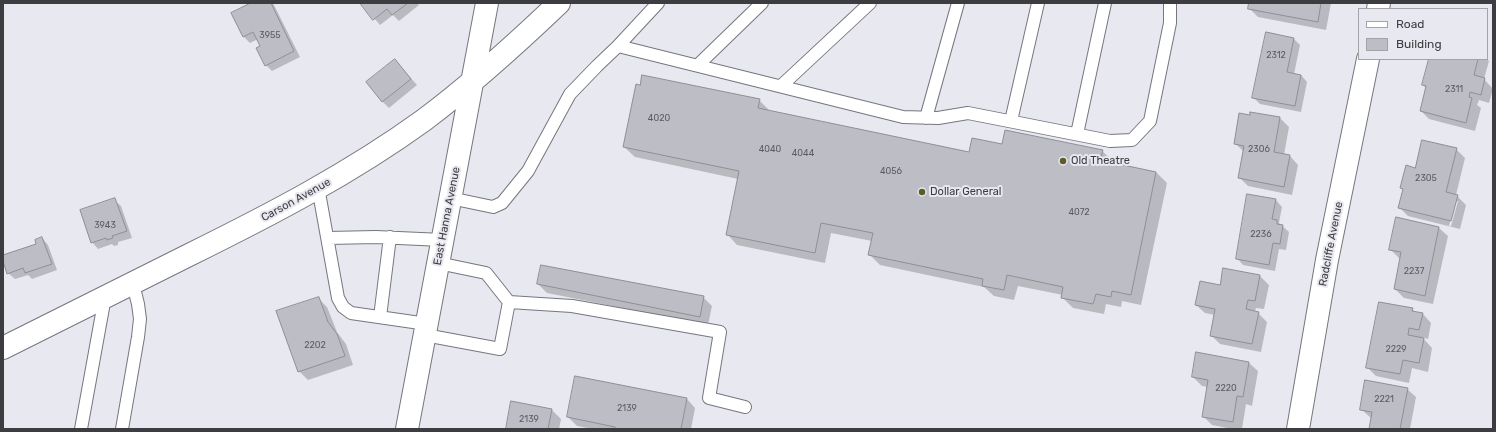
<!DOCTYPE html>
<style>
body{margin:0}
#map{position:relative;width:1496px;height:432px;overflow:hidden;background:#e8e8f0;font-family:Rubik,sans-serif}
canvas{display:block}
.frame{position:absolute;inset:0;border:4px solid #3d3c40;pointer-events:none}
.legend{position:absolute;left:1358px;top:8px;width:130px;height:52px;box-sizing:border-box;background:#e8e8f0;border:1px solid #a4a3aa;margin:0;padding:5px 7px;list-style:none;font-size:12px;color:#3d3c40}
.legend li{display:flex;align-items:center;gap:8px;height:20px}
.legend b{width:20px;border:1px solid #a4a3aa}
</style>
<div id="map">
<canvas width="1496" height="432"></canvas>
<div class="frame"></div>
<ul class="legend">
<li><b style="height:5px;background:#fff"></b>Road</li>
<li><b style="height:11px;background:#bdbdc5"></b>Building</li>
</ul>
</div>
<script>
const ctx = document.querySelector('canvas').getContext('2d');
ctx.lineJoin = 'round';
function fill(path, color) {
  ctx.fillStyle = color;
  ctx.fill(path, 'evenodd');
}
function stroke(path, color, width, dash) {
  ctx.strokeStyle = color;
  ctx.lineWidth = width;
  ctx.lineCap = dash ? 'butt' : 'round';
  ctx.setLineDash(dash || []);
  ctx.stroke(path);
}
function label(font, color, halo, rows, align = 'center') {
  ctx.font = font + ' Rubik,sans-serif';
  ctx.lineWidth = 4;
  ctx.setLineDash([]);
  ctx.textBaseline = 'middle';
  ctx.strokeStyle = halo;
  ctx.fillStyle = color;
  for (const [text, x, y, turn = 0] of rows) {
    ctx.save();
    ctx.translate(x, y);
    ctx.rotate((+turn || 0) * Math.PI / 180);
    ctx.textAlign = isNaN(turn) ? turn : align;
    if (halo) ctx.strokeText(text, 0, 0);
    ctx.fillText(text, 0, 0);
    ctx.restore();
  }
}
fill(new Path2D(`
 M 253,3 L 273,3 L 300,57 L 272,71 L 266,65 L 261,46 L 258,39 L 250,43 L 244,37 L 232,13 Z
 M 361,3 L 417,3 L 419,5 L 399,21 L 393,15 L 380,25 Z
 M 1250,3 L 1331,3 L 1326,30 L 1258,17 L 1249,8 Z
 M 1294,39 L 1300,45 L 1294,74 L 1301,75 L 1307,82 L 1301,112 L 1260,104 L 1253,97 Z
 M 1430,59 L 1487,59 L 1489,61 L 1484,79 L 1493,89 L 1489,103 L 1479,100 L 1477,105 L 1481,108 L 1475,131 L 1429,119 L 1421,111 L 1426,88 L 1423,85 Z
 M 395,60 L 417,85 L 389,108 L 382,101 Z
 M 759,100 L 770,111 L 970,153 L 1003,145 L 1102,151 L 1113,161 L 1112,163 L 1156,172 L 1167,183 L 1141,305 L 1122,301 L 1121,307 L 1106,304 L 1104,314 L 1073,308 L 1062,297 L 1063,295 L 1018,286 L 1014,300 L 994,296 L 984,287 L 880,265 L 870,255 L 872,241 L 831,233 L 825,263 L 737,245 L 727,234 L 738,179 L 635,157 L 624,147 Z
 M 1251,113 L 1280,118 L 1289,127 L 1284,155 L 1290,156 L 1298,165 L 1292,195 L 1248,186 L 1239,177 L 1244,152 L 1235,143 Z
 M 1456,149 L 1465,158 L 1456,195 L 1466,205 L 1460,229 L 1408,216 L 1399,207 L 1404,190 L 1401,188 L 1416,169 ZM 1456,201 L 1458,201 L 1451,226 L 1449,226 Z
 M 114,200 L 121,206 L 132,238 L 118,242 L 118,245 L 114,246 L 112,244 L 98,249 L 92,242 Z
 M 1276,200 L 1282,207 L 1279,223 L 1289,232 L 1286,250 L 1279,249 L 1275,271 L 1243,265 L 1237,258 Z
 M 1439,228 L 1448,236 L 1433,304 L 1404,298 L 1395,289 L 1401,259 L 1399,258 L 1390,249 Z
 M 42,238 L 48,245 L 57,270 L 32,279 L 28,275 L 15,279 L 8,273 L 3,257 L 37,244 Z
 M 1224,269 L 1260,276 L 1269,285 L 1264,309 L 1256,308 L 1255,312 L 1258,313 L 1267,322 L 1261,352 L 1220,344 L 1211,335 L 1215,315 L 1205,313 L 1196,305 L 1221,286 Z
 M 538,284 L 703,297 L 712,306 L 708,325 L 547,293 Z
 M 318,298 L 327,307 L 337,332 L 346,344 L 353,365 L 308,380 L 299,371 Z
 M 1412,309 L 1416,313 L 1423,314 L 1431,323 L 1428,339 L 1422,337 L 1432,348 L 1428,372 L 1412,368 L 1409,383 L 1376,376 L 1367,367 Z
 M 1249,363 L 1258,371 L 1252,406 L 1246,404 L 1242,429 L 1232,429 L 1212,425 L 1203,416 L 1208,387 L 1202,386 L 1193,377 Z
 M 1407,389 L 1416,397 L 1410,429 L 1370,429 L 1371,418 L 1361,409 Z
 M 687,399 L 695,408 L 691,429 L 593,429 L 577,426 L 568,417 Z
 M 552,410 L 561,419 L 559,429 L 507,429 Z`), '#0003');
const building = new Path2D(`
 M 251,3 L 271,3 L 294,51 L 265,66 L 256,48 L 260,46 L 253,32 L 243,37 L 231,13 Z
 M 360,3 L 408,3 L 392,15 L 387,9 L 373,20 Z
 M 1249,3 L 1321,3 L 1318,22 L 1248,9 Z
 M 1266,32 L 1294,38 L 1287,72 L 1301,75 L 1295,106 L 1252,98 Z
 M 395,59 L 411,79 L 382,102 L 366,82 Z
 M 1429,59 L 1478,59 L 1474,75 L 1485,78 L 1481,95 L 1470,92 L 1469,97 L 1472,98 L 1466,123 L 1420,111 L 1426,86 L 1422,85 Z
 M 642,75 L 760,99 L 758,108 L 969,152 L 972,138 L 1002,144 L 1005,130 L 1103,150 L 1100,160 L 1156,172 L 1131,295 L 1112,291 L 1111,297 L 1096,294 L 1093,304 L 1061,298 L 1063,287 L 1007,275 L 1004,290 L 982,286 L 983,279 L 868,255 L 873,233 L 821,223 L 815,253 L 726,235 L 739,171 L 623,147 L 636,84 L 640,85 Z
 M 1250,112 L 1280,117 L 1274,152 L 1290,155 L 1284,187 L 1238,178 L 1244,146 L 1234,144 L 1239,113 L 1250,115 Z
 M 1422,140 L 1457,148 L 1446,192 L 1458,195 L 1451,221 L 1398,208 L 1403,189 L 1400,188 L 1406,165 L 1415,168 Z
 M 1247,194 L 1276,199 L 1272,219 L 1277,220 L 1277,224 L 1283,225 L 1280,244 L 1273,243 L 1269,265 L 1236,259 Z
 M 115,198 L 127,231 L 112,236 L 113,238 L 107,240 L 106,238 L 91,243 L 80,210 Z
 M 1396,217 L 1439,227 L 1425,296 L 1394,289 L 1401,252 L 1389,250 Z
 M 42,237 L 52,264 L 25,273 L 23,268 L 7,274 L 3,261 L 3,255 L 36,244 L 35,240 Z
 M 541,265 L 704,296 L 700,317 L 537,284 Z
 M 1223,268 L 1260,275 L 1255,301 L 1248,300 L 1246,309 L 1259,312 L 1252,344 L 1210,336 L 1215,309 L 1195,305 L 1200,281 L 1220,285 Z
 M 319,297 L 328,322 L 337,334 L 345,356 L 298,372 L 276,311 Z
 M 1379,302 L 1413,308 L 1412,311 L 1423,313 L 1419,330 L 1409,328 L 1408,335 L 1424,338 L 1419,363 L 1403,360 L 1400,374 L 1366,368 Z
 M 1196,352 L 1249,362 L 1243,397 L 1237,396 L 1233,422 L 1202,417 L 1208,380 L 1192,377 Z
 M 575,376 L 687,398 L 681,429 L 615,429 L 615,427 L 567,417 Z
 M 1365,380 L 1408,388 L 1400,429 L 1369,429 L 1372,412 L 1360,410 Z
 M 511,401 L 552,409 L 548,429 L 506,429 Z`);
fill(building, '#bdbdc5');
stroke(building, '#8e8e96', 1);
const service = new Path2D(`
 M 618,46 L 658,3
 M 698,65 L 762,3
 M 781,86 L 870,3
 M 926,118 L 958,3
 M 1011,121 L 1038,3
 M 1077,134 L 1105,3
 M 318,187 L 338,298 L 343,307 L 351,313 L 427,324
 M 450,198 L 493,207 L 502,203 L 528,171 L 570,94 L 597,66 L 618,46 L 903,117 L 938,118 L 968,113 L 1110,141 L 1132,140 L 1150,121 L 1170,23 L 1170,3
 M 328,238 L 376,237 L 443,240
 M 438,263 L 486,273 L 509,302
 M 380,317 L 390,237
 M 425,335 L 500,349 L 509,302 L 572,306 L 720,332 L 709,398 L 745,407
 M 81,429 L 105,297
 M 122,429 L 138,337 L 140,319 L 138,304 L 133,284`);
const minor = new Path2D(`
 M 1378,9 L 1379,3
 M 1298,429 L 1327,260 L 1368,59`);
const secondary = new Path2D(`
 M 3,348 C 65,317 127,286 189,255 C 270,215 351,173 424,120 C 472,84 516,44 559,3
 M 407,429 L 487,3`);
stroke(service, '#76767e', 14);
stroke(minor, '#76767e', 24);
stroke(secondary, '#76767e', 24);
stroke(service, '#fff', 12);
stroke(minor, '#fff', 22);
stroke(secondary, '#fff', 22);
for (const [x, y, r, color] of [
 [1063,161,4,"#5d5c29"],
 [922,192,4,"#5d5c29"]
]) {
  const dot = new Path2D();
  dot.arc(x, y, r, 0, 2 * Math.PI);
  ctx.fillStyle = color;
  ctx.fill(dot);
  stroke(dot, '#e8e8f0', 1.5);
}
label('9px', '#5d5c61', null, [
 ["3955",270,35],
 ["2312",1276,55],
 ["2311",1454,89],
 ["4020",659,118],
 ["4040",770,149],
 ["2306",1259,149],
 ["4044",803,153],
 ["4056",891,171],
 ["2305",1426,178],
 ["4072",1079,212],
 ["3943",105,225],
 ["2236",1261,234],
 ["2237",1414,271],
 ["2202",315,345],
 ["2229",1396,349],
 ["2220",1226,388],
 ["2221",1384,399],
 ["2139",627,408],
 ["2139",529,419]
]);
label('11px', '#3d3c40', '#e8e8f0', [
 ["Old Theatre",1071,161],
 ["Dollar General",930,192]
], 'left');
label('11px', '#3d3c40', '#e8e8f0', [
 ["Carson Avenue",296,200,-29],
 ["East Hanna Avenue",447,216,-79],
 ["Radcliffe Avenue",1331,244,-79]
]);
</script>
